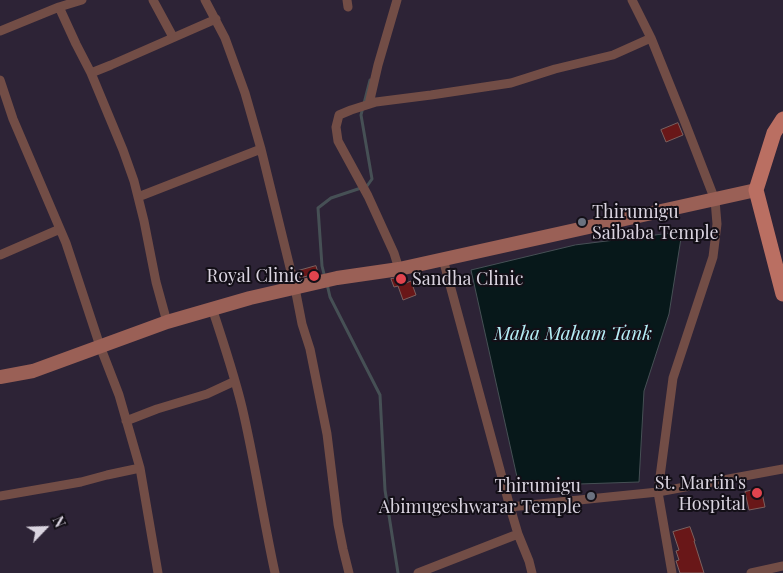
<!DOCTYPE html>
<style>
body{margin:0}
#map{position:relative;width:783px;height:573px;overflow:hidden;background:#2d2336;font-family:"Playfair Display",serif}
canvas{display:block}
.north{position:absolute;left:20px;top:503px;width:50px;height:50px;-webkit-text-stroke:4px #130f17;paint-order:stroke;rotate:66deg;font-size:14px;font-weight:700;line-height:20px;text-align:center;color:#dad4e0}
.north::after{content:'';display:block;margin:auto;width:18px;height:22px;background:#dad4e0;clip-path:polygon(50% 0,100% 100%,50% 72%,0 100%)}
</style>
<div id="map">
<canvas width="783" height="573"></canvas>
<div class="north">N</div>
</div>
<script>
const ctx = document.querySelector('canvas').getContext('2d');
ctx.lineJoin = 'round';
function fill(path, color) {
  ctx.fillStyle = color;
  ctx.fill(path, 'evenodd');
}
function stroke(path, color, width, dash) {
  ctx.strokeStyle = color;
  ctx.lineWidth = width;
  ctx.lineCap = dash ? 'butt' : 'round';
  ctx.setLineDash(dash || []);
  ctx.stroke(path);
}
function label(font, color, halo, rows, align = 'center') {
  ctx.font = font + ' "Playfair Display",serif';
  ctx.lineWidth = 4;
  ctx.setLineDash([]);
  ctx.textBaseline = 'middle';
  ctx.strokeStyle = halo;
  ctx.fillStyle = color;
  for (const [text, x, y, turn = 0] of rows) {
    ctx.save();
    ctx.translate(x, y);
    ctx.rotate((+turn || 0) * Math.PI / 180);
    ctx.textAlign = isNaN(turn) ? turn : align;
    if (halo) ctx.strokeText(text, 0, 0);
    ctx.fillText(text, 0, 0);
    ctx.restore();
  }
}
const water = new Path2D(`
 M 682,232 L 669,314 L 644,391 L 639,482 L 519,486 L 471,270 L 575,245 Z`);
fill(water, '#07181a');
stroke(water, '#465055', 1);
stroke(new Path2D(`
 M 325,278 L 322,266 L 318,208 L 331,198 L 367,186 L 372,179 L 361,115 L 370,80
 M 327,284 L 330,297 L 380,395 L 385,490 L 398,573`), '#465055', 3);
const building = new Path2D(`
 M 678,123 L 683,135 L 666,142 L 661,130 Z
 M 316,266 L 318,273 L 300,278 L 298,271 Z
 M 404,277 L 406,283 L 411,281 L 416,295 L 403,300 L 398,286 L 394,287 L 391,279 Z
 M 761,488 L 765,507 L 749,510 L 745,492 Z
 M 690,527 L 695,541 L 694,541 L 704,573 L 680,573 L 676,561 L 679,560 L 676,551 L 679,550 L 673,532 Z`);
fill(building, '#691718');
stroke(building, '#7d615e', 1);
stroke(new Path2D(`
 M 153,0 L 173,37
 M 205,0 L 225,38 L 245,93 L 261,149 L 295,288 L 302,324 L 310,349 L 327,434 L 338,524 L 343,549 L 349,573
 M 347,0 L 348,7
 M 632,0 L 651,38 L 684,120 L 715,200 L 717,224 L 713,257 L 673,378 L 658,492 L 672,573
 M 59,7 L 76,44 L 91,73 L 123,150 L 134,181 L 144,221 L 156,282 L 167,322
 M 0,31 L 59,7 L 82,0
 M 91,73 L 111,65 L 216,19
 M 0,80 L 13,119 L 66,243 L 100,346 L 119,395 L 140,468 L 158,573
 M 369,104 L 378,65 L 397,0
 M 138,197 L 261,149
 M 0,255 L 60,229
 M 399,269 L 394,253 L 368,196 L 338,141 L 336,127 L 339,115 L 351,110 L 376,102 L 431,95 L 511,83 L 555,69 L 613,55 L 651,38
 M 212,308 C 223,341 234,374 242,407 C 255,462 263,518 275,573
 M 126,421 L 157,409 L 207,394 L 235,381
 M 0,496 L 81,482 L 107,475 L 140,468
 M 510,507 L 658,492 L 783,469
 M 518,534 L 529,561 L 532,573
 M 418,573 L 518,534 L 510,507 L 443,259
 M 751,573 L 783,566`), '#724d46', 9);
stroke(new Path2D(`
 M 0,377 L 33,371 L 167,322 L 250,298 L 337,278 L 399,269 L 756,190`), '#9a6056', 14);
stroke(new Path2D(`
 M 783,119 L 774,133 L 756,190 L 783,294`), '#ba6f62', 15);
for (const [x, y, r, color] of [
 [582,222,5,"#6b7280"],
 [314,276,6,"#e0444e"],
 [401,279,6,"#e0444e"],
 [757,493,6,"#e0444e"],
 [591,496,5,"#6b7280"]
]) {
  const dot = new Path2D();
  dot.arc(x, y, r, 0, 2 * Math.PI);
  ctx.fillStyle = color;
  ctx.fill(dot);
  stroke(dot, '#130f17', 2);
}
label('18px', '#dad4e0', '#130f17', [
 ["Thirumigu",592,212,"left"],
 ["Saibaba Temple",592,233,"left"],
 ["Royal Clinic",303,276],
 ["Sandha Clinic",412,279,"left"],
 ["St. Martin's",746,483],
 ["Hospital",746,504],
 ["Thirumigu",581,486],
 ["Abimugeshwarar Temple",581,507]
], 'right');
label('italic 19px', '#b6eef6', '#130f17', [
 ["Maha Maham Tank",573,334]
]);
</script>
